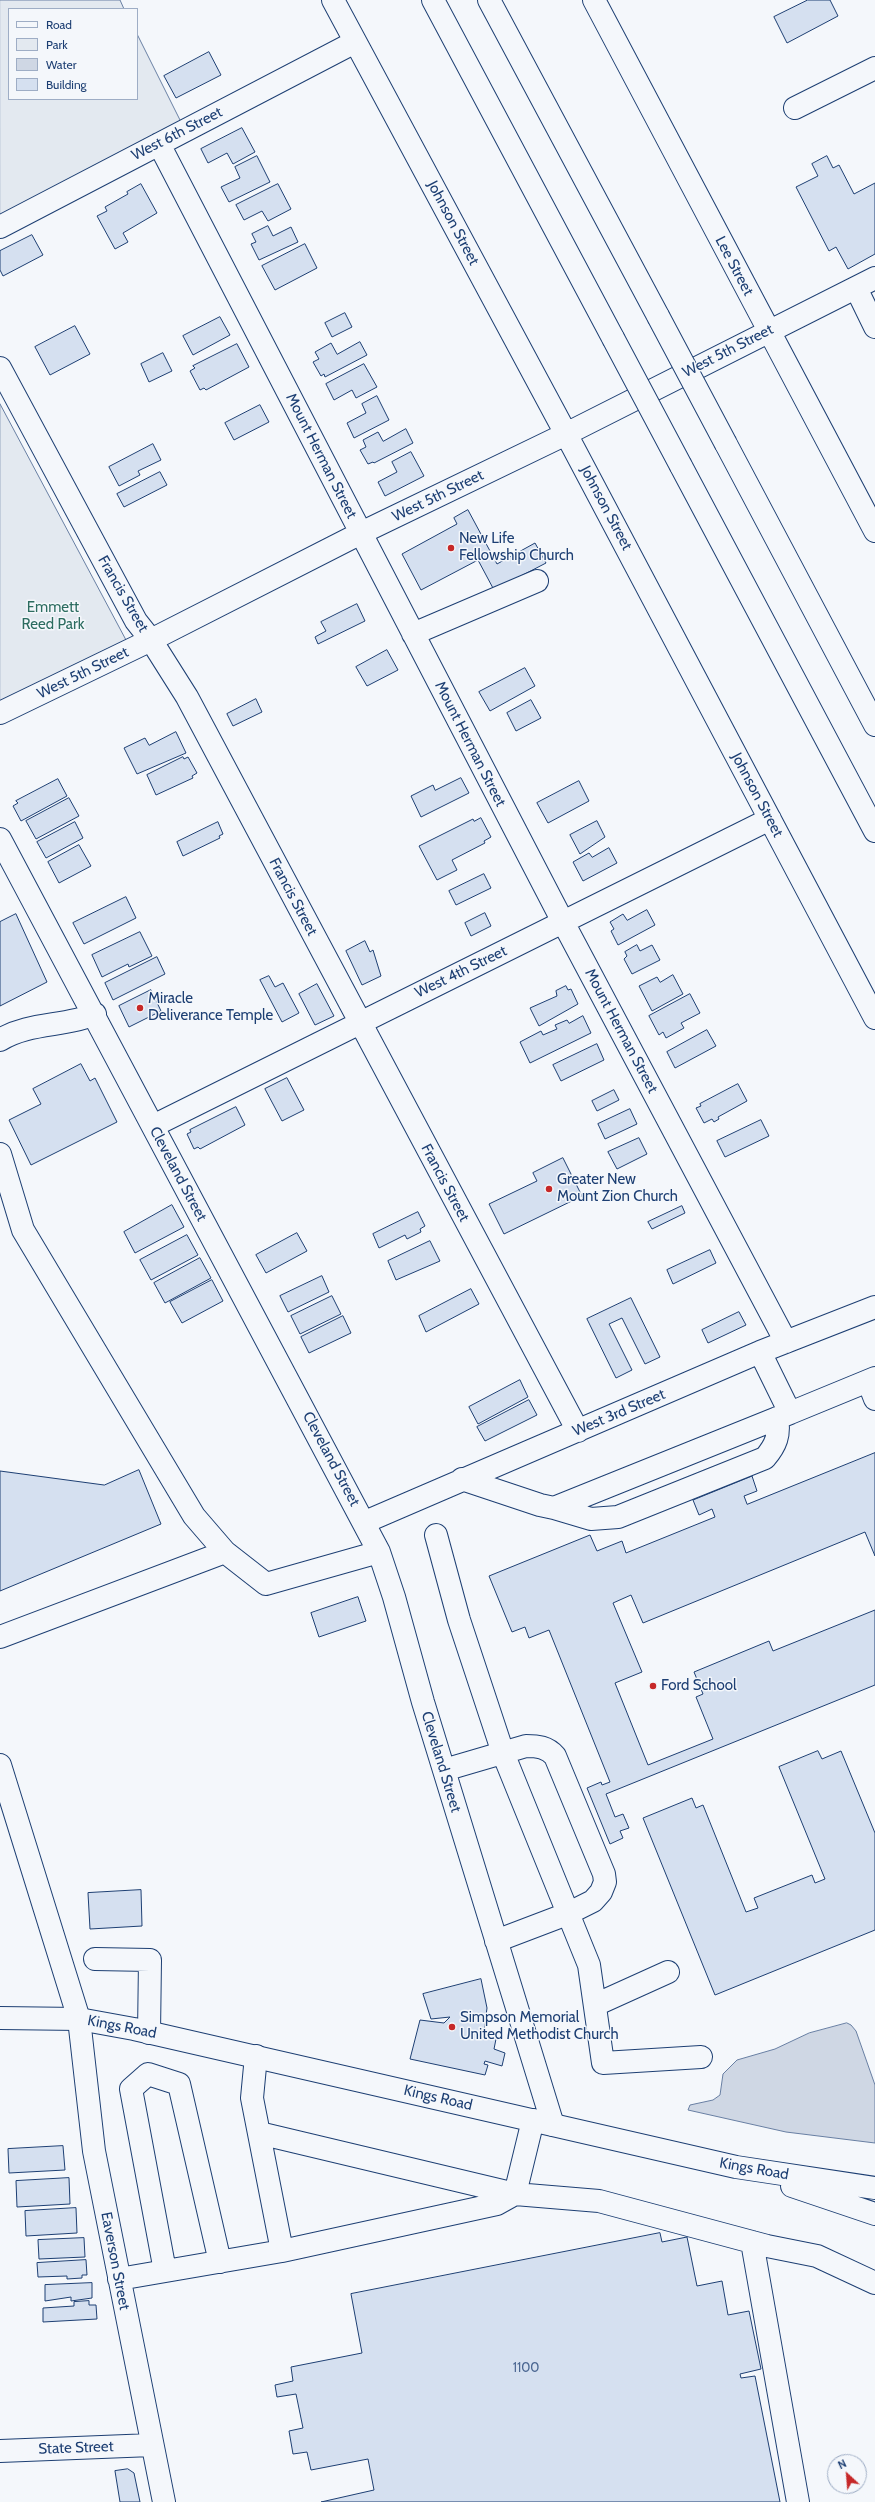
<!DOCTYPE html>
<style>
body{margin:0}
#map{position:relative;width:875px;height:2502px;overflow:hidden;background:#f4f7fb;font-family:Cabin,sans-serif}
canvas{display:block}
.legend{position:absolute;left:8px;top:8px;width:130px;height:92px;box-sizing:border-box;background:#f4f7fb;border:1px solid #9eadc5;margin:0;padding:5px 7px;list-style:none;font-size:12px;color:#1d3f73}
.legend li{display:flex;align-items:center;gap:8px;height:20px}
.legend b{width:20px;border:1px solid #9eadc5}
.north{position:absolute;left:827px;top:2454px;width:40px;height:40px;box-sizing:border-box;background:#f4f7fb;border:1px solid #9eadc5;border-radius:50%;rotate:334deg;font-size:11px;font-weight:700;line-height:16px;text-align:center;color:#1d3f73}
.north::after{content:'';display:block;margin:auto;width:14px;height:18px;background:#c62828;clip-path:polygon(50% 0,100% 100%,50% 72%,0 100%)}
</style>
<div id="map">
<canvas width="875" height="2502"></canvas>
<ul class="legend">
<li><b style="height:5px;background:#f4f7fb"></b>Road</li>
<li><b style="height:11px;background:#e3e9f0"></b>Park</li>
<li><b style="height:11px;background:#cfd7e4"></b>Water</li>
<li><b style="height:11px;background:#d5e0f0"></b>Building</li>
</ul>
<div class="north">N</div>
</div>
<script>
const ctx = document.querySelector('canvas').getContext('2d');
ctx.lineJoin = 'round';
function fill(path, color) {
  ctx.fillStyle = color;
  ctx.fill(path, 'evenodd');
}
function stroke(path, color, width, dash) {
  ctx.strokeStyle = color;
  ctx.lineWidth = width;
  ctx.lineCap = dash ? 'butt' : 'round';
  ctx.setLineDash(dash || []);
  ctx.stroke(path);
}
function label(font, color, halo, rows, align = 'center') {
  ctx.font = font + ' Cabin,sans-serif';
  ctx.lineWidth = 3;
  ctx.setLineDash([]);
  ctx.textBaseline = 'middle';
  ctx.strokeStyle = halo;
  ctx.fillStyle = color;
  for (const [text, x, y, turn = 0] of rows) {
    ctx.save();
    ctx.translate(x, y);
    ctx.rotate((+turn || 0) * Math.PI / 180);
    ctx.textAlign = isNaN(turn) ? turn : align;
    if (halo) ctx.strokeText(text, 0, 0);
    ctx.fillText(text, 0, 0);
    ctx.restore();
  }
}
const green = new Path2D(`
 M 0,0 L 120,0 L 124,9 L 9,9 L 9,99 L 137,99 L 137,34 L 181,122 L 0,218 Z
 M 0,404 L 126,640 L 0,701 Z`);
fill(green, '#e3e9f0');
stroke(green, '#687fa3', 1);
const water = new Path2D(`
 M 847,2023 L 851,2025 L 856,2031 L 875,2085 L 875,2143 L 786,2132 L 688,2110 L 690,2105 L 713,2100 L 720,2095 L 723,2074 L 737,2060 L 775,2049 L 809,2033 Z`);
fill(water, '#cfd7e4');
stroke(water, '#687fa3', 1);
const building = new Path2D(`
 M 808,0 L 830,0 L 838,16 L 787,43 L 774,17 Z
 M 209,52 L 221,75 L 176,98 L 164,76 Z
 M 242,128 L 255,152 L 233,164 L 227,153 L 208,163 L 201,149 Z
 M 257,156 L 270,182 L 229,202 L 221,187 L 240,178 L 235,167 Z
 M 827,156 L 833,168 L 839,165 L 854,194 L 875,183 L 875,254 L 848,269 L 836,247 L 829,251 L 796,187 L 818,176 L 812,164 Z
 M 141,184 L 157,213 L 123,233 L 128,242 L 115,249 L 97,216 L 107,211 L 105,207 L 128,194 L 127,192 Z
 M 278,184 L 291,209 L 268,221 L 262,211 L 244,220 L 236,205 Z
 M 268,226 L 273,236 L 291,227 L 298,242 L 259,260 L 251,244 L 256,242 L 252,234 Z
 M 32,235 L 43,255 L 3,276 L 0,270 L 0,251 Z
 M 305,244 L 317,268 L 275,290 L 262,266 Z
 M 345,313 L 352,327 L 332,337 L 325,323 Z
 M 220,317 L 230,335 L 193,355 L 183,336 Z
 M 75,326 L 90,354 L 50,375 L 35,347 Z
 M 360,342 L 367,355 L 325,377 L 324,374 L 321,376 L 313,362 L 319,359 L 315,352 L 331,343 L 337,354 Z
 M 237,344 L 249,367 L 206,390 L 204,388 L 200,390 L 190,371 L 195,368 L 193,366 Z
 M 163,353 L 172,371 L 149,382 L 141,364 Z
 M 364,364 L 377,387 L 356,398 L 352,390 L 334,400 L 326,384 Z
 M 377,396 L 389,420 L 354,438 L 347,423 L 366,413 L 362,404 Z
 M 260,405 L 269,422 L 234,440 L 225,423 Z
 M 406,429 L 413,443 L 374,463 L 373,462 L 368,464 L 360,450 L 366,447 L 363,440 L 378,432 L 383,441 Z
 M 153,444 L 161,460 L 138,471 L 140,475 L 119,486 L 109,467 Z
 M 411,452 L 424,476 L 385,496 L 378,482 L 397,472 L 392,462 Z
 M 160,472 L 167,485 L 124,507 L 117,494 Z
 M 468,510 L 497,564 L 535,543 L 546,563 L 494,590 L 478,560 L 421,590 L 402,554 L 457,524 L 454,518 Z
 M 357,604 L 365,621 L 318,644 L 315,637 L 326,631 L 321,622 Z
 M 387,650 L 398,670 L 367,686 L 356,667 Z
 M 525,668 L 535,686 L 490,711 L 479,692 Z
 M 256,699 L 262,712 L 233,726 L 227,714 Z
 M 531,700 L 541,718 L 516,731 L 507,713 Z
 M 176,732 L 186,753 L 137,774 L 124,748 L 145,738 L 149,745 Z
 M 183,757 L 184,759 L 188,757 L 197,773 L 192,776 L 193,778 L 156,795 L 147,775 Z
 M 461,778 L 469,793 L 421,817 L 411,796 L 433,785 L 435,790 Z
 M 58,779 L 67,796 L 21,821 L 13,806 L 18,803 L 16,801 Z
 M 579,781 L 589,801 L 548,823 L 537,803 Z
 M 69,798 L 79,816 L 36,839 L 26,821 Z
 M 481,818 L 491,837 L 484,841 L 485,843 L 452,860 L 457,870 L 437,880 L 419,846 L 473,819 L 474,821 Z
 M 597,821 L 605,837 L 580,854 L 570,835 Z
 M 75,822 L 83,838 L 46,858 L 37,842 Z
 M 218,822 L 223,834 L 219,836 L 220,838 L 183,856 L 177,842 Z
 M 79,845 L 91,866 L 59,883 L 48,862 Z
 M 609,848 L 617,863 L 583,881 L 573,862 L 589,853 L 592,857 Z
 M 484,874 L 491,888 L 456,905 L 449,891 Z
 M 126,897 L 136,918 L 84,944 L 73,923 Z
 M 647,910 L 655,925 L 618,945 L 611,931 L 614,929 L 610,922 L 623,914 L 627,920 Z
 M 485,913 L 491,926 L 471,936 L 465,923 Z
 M 16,914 L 47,982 L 0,1006 L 0,922 Z
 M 140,932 L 152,956 L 129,967 L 128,964 L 102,977 L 92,955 Z
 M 365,941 L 370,952 L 373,950 L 381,976 L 362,985 L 346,951 Z
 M 637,945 L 640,951 L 652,945 L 660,960 L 632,974 L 624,959 L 627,956 L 625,952 Z
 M 157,957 L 165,974 L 113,1000 L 105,983 Z
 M 673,975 L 683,994 L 652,1011 L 639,986 L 657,977 L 660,982 Z
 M 269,976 L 275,987 L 283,983 L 299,1013 L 282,1022 L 260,980 Z
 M 317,984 L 334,1016 L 315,1025 L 299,994 Z
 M 566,986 L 568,990 L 571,989 L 578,1004 L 539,1026 L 530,1008 L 557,996 L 556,991 Z
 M 151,990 L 161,1011 L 129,1027 L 119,1006 Z
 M 690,994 L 700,1013 L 681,1023 L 684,1028 L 666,1038 L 663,1032 L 659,1035 L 649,1016 Z
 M 583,1016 L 591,1033 L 530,1063 L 520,1042 L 541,1031 L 543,1035 L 557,1029 L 555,1025 L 567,1020 L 569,1023 Z
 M 707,1030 L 716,1046 L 675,1068 L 667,1052 Z
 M 597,1044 L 604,1060 L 561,1081 L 553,1065 Z
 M 81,1064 L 90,1081 L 95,1078 L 117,1122 L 31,1165 L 9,1120 L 41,1104 L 33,1089 Z
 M 287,1078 L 304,1110 L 282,1121 L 265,1089 Z
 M 738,1084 L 747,1101 L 718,1117 L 719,1119 L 714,1122 L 712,1119 L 704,1123 L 696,1108 L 701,1106 L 700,1104 Z
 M 614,1090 L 619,1100 L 597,1111 L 592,1101 Z
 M 236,1107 L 245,1125 L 200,1149 L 198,1147 L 194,1149 L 187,1134 L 191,1132 L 190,1130 Z
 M 630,1109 L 637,1124 L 605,1139 L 598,1124 Z
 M 761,1120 L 769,1136 L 725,1157 L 717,1141 Z
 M 639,1138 L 647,1154 L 617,1169 L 608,1152 Z
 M 563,1158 L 582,1196 L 504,1234 L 489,1204 L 537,1181 L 533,1173 Z
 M 172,1205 L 184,1227 L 135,1253 L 124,1232 Z
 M 682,1206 L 685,1213 L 652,1229 L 648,1222 Z
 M 418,1212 L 425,1226 L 420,1229 L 421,1232 L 407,1239 L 405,1235 L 379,1248 L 373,1234 Z
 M 297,1233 L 307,1251 L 266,1273 L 256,1255 Z
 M 187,1235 L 198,1255 L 151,1280 L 140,1260 Z
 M 430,1241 L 440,1261 L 396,1280 L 388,1261 Z
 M 710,1250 L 716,1263 L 673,1284 L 667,1270 Z
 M 200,1258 L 211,1278 L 165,1303 L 154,1283 Z
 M 322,1276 L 329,1292 L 288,1312 L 280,1296 Z
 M 212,1280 L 223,1301 L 182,1323 L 170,1302 Z
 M 471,1289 L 479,1304 L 426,1332 L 419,1316 Z
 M 332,1296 L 341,1314 L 300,1334 L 291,1316 Z
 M 631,1298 L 660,1357 L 645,1364 L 622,1318 L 609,1324 L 632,1370 L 616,1378 L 587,1319 Z
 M 739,1312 L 746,1325 L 708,1343 L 702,1330 Z
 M 343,1316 L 351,1333 L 309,1353 L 301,1337 Z
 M 520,1380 L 528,1397 L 478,1424 L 469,1407 Z
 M 529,1400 L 537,1415 L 485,1441 L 477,1427 Z
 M 875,1453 L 875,1556 L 865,1532 L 643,1623 L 631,1595 L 613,1603 L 642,1672 L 615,1683 L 648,1765 L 713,1739 L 696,1697 L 703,1694 L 694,1672 L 769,1641 L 773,1651 L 875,1610 L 875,1685 L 606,1794 L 615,1817 L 623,1814 L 629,1828 L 620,1831 L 623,1838 L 610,1844 L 587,1788 L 601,1782 L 602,1785 L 610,1782 L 549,1630 L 529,1638 L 525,1627 L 512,1632 L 489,1576 L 590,1535 L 597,1551 L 622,1541 L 626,1553 L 715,1517 L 712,1509 L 699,1515 L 693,1500 L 752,1476 L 757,1491 L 744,1496 L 747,1504 Z
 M 139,1470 L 161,1524 L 0,1591 L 0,1471 L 104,1485 Z
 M 358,1597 L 366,1621 L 319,1637 L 311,1613 Z
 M 818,1751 L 822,1759 L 841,1751 L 875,1833 L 875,1930 L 715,1995 L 643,1818 L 692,1798 L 696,1808 L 703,1805 L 746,1912 L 758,1908 L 754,1898 L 812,1875 L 815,1883 L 825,1879 L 779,1767 Z
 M 141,1890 L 142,1926 L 90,1929 L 88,1893 Z
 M 481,1979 L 487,2008 L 484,2031 L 497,2034 L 494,2049 L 505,2053 L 502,2066 L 485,2061 L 484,2064 L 488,2065 L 485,2075 L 410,2059 L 420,2020 L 444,2023 L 450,2017 L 431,2019 L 423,1994 Z
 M 63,2146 L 65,2170 L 9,2173 L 8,2149 Z
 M 69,2178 L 70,2204 L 17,2207 L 16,2181 Z
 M 76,2208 L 77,2233 L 26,2236 L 25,2211 Z
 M 660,2233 L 662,2242 L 687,2237 L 697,2286 L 722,2281 L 728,2315 L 749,2311 L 761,2369 L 740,2374 L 741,2378 L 755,2376 L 780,2502 L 321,2502 L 374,2490 L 368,2459 L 311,2470 L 307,2452 L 293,2454 L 289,2431 L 303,2428 L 296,2394 L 277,2397 L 275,2385 L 293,2381 L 291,2367 L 362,2353 L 351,2294 Z
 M 84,2238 L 85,2257 L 39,2259 L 38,2240 Z
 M 86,2260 L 87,2275 L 82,2275 L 82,2278 L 67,2279 L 67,2276 L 38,2277 L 37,2263 Z
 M 92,2283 L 92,2298 L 71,2301 L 71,2297 L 45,2301 L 45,2285 Z
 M 89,2301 L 89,2305 L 96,2305 L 97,2319 L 43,2322 L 43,2308 L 74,2306 L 74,2302 Z
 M 128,2469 L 134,2473 L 140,2502 L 120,2502 L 115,2471 Z`);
fill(building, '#d5e0f0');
stroke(building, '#1d3f73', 1);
const minor = new Path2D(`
 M 333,0 L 573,447 L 875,1018
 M 594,0 L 875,531
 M 795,108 L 875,68
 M 159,144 L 563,922 L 786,1342
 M 0,227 L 355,42
 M 856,288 L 875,327
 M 0,368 L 136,621 L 151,640 L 187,697 L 578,1431
 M 413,634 L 537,581
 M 0,713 L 151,640 L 361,533 L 566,434 L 875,278
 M 0,839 L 379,1552 L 394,1597 L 423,1702 L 553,2125
 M 0,1040 C 29,1022 65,1027 95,1014
 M 153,1126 L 770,819
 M 0,1154 L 23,1230 L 194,1516 L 225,1552 L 266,1584 L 379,1552
 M 868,1381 L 875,1399
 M 790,1413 L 875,1378
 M 462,1479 L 540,1505 L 554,1508 L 790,1413 L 760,1352
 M 554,1508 L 591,1519 L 618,1517 L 765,1458 C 776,1445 780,1435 777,1418
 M 365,1522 L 760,1352 L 875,1307
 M 436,1535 L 459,1620 L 503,1753 L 589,1965 L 603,2063 L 701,2057
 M 0,1637 L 225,1552
 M 0,1765 L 79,2019 L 94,2151 L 164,2502
 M 444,1770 L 526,1746 C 538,1746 547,1747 555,1756 L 604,1874 L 605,1882 L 601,1892 L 593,1901 L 567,1914 L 496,1941
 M 95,1959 L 150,1960 L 149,2033
 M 595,2005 L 668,1972
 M 256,2056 L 252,2098 L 282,2251 L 497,2204 L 515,2194 L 533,2120
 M 259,2133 L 515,2194 L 599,2201 L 767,2246 L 817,2256 L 875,2283
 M 752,2242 L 798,2502
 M 165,2271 L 131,2089 L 148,2074 L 179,2084 L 220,2262
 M 119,2279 L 282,2251
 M 0,2451 L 152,2445`);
const major = new Path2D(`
 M 0,2018 L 79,2019 L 134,2029 L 736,2167 L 875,2188
 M 792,2186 L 875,2214`);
const highway = new Path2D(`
 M 433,0 L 613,338
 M 489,0 L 658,316
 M 726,444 L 875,725
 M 681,466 L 875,831`);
stroke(minor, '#1d3f73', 24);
stroke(major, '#1d3f73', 24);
stroke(highway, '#1d3f73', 24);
stroke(minor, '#f4f7fb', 22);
stroke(major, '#f4f7fb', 22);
stroke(highway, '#f4f7fb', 22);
const highwayBridge = new Path2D(`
 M 658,316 L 726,444
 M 613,338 L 681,466`);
stroke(highwayBridge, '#1d3f73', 24, []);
stroke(highwayBridge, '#f4f7fb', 22);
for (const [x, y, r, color] of [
 [451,548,4,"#c62828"],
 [140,1008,4,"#c62828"],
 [549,1189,4,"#c62828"],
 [653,1686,4,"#c62828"],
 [452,2027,4,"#c62828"]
]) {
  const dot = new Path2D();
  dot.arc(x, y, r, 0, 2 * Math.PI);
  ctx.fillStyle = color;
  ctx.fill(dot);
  stroke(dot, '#f4f7fb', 1.5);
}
label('13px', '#4b6792', null, [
 ["1100",526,2368]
]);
label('15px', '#1d3f73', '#f4f7fb', [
 ["West 6th Street",177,134,-27],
 ["Johnson Street",453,223,62],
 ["Lee Street",734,266,62],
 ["West 5th Street",728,351,-27],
 ["Mount Herman Street",321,456,63],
 ["West 5th Street",438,496,-26],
 ["Johnson Street",606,508,62],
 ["Francis Street",123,594,60],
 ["West 5th Street",83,673,-26],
 ["Mount Herman Street",470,744,63],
 ["Johnson Street",757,795,62],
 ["Francis Street",293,897,62],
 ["West 4th Street",461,972,-26],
 ["Mount Herman Street",621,1031,62],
 ["Cleveland Street",178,1174,62],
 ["Francis Street",445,1183,62],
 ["West 3rd Street",619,1413,-23],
 ["Cleveland Street",331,1459,62],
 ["Cleveland Street",441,1762,73],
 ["Kings Road",122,2027,11],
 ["Kings Road",438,2098,13],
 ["Kings Road",754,2169,10],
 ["Eaverson Street",115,2261,79],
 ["State Street",76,2448,-2]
]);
label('15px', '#1d3f73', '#f4f7fb', [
 ["New Life",459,539],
 ["Fellowship Church",459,556],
 ["Miracle",148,999],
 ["Deliverance Temple",148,1016],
 ["Greater New",557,1180],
 ["Mount Zion Church",557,1197],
 ["Ford School",661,1686],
 ["Simpson Memorial",460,2018],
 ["United Methodist Church",460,2035]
], 'left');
label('15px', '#2c6c60', '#f4f7fb', [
 ["Emmett",53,608],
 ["Reed Park",53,625]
]);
</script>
